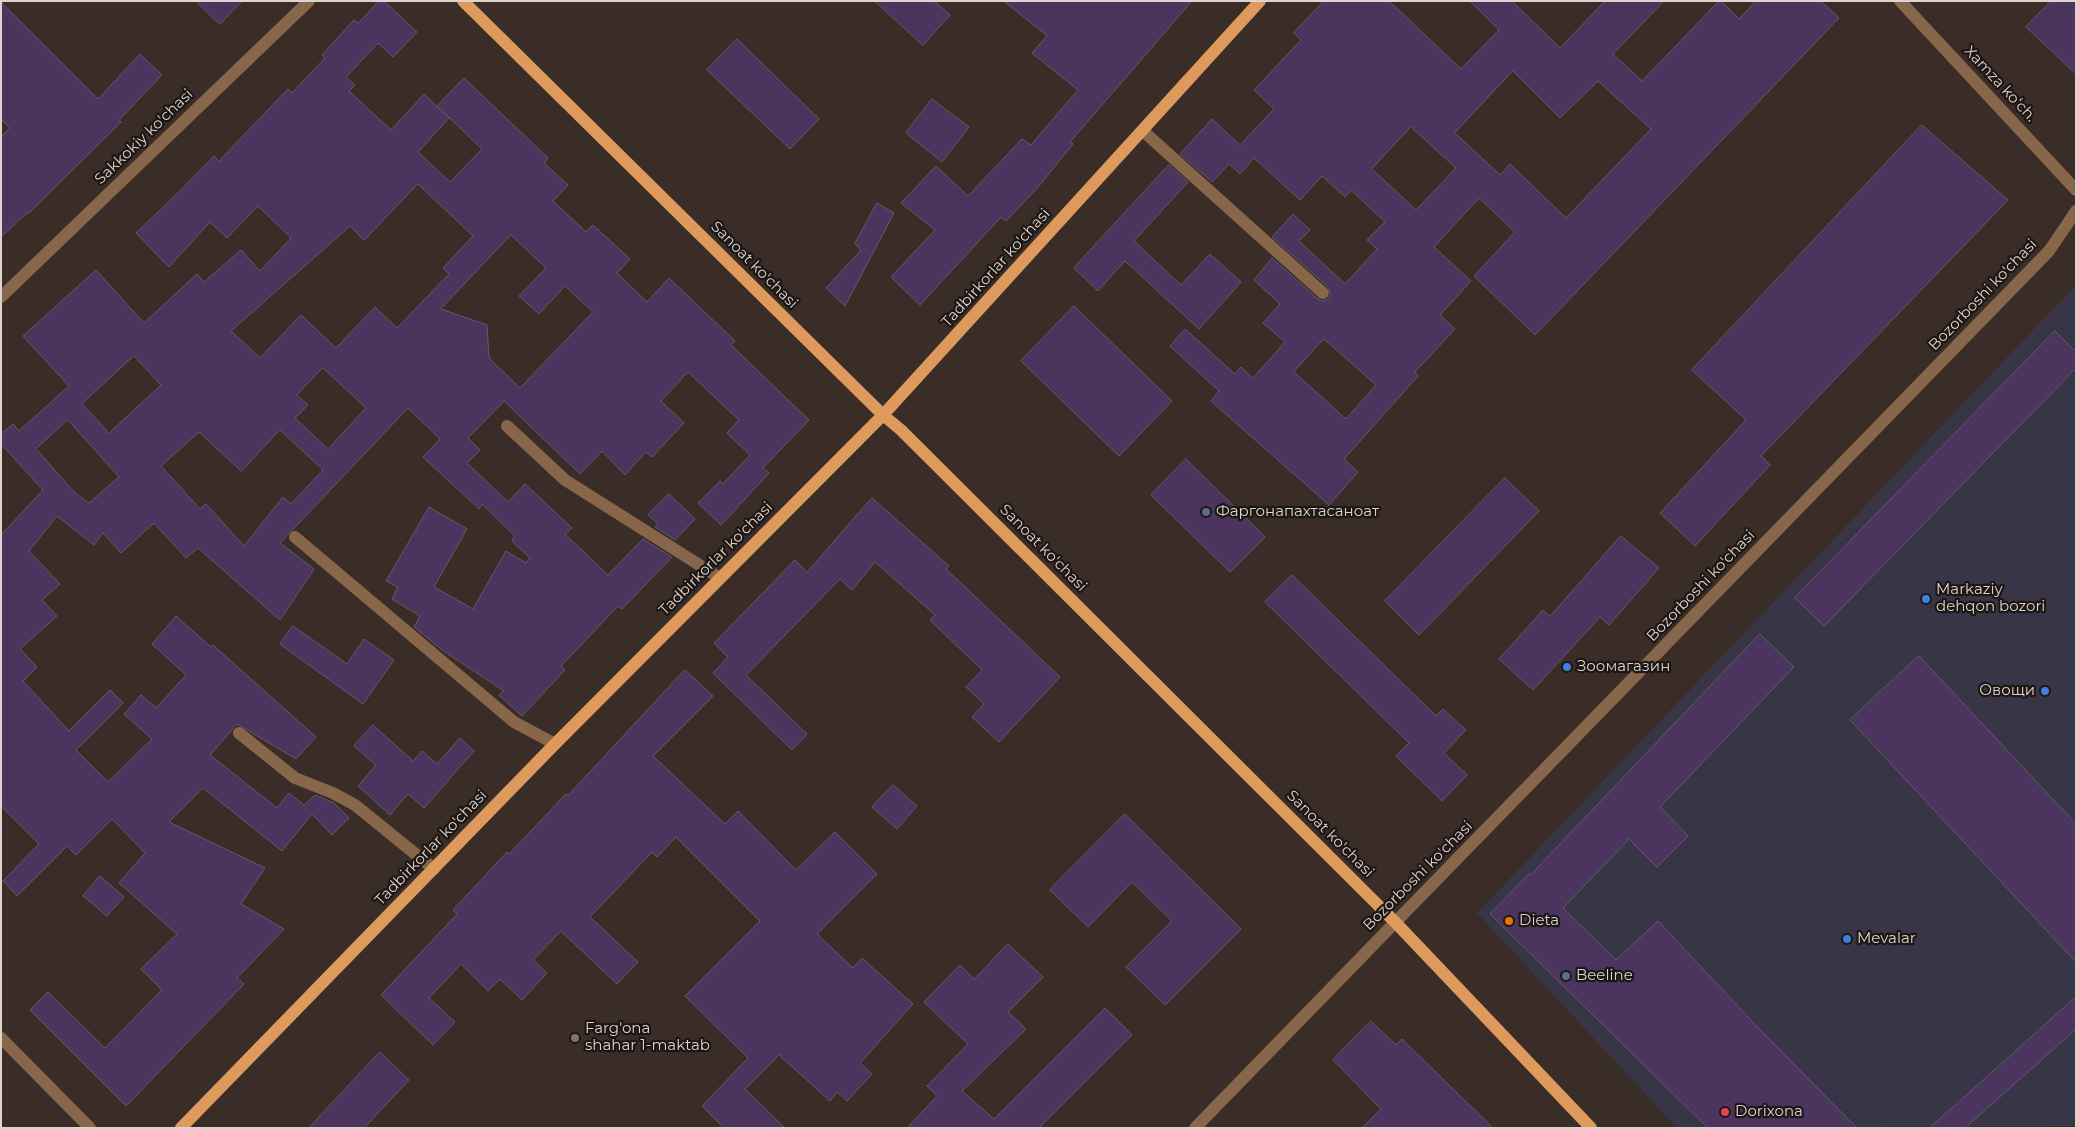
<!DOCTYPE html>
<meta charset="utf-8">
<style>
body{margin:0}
#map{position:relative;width:2077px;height:1129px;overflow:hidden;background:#3a2d27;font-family:Montserrat,sans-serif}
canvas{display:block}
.frame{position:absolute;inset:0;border:2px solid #ddd4d0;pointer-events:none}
</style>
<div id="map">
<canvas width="2077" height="1129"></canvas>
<div class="frame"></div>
</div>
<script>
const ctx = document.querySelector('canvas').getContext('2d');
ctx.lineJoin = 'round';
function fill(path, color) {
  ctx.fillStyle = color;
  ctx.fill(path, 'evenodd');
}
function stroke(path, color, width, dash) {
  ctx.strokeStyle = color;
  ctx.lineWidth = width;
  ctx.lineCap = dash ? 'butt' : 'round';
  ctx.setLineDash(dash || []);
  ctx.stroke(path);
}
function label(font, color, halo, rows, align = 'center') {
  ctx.font = font + ' Montserrat,sans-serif';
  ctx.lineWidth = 4.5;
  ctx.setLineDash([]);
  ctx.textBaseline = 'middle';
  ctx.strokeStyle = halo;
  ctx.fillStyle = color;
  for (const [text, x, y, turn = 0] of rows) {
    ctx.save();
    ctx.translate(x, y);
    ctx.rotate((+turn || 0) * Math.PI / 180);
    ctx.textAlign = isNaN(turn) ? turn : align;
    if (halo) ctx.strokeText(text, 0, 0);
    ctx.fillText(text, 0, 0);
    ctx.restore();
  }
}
fill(new Path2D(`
 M 2076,285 L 2076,1126 L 1677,1128 L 1477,913 Z`), '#383546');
const building = new Path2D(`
 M 196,1 L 242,1 L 220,24 Z
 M 379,1 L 384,1 L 417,32 L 393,57 L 378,43 L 346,77 L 355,85 L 349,91 L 391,130 L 424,94 L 449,118 L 418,152 L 450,182 L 482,149 L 437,106 L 464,78 L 548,158 L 544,163 L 568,185 L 553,201 L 586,232 L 593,225 L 630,259 L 617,273 L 647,302 L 669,278 L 735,341 L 731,345 L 809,420 L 763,468 L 769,473 L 721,525 L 698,503 L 720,481 L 723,484 L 750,455 L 727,433 L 739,420 L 688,372 L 661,401 L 684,423 L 652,457 L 646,452 L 625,475 L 602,451 L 580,474 L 504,401 L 468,438 L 480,450 L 467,463 L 508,502 L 525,484 L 572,528 L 565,534 L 608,575 L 643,539 L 672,557 L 622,609 L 618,606 L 561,666 L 565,670 L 522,716 L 499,695 L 504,691 L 442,650 L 414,627 L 420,616 L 392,599 L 398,587 L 386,581 L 429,507 L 467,529 L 434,587 L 473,609 L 506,551 L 526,563 L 530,558 L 512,541 L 515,536 L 482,504 L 479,509 L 423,457 L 440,439 L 408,408 L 280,543 L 314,569 L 280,620 L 198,548 L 186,558 L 154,523 L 121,553 L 103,533 L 94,545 L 57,516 L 29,551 L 60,584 L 42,600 L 57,616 L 20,649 L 37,667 L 23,681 L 69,731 L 110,690 L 123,703 L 76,750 L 108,782 L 152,739 L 124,714 L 141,695 L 156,708 L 186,675 L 152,644 L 176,616 L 211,647 L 213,645 L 316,737 L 296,759 L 237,724 L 210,755 L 277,808 L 289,793 L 304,805 L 315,795 L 334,803 L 349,818 L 332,835 L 312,814 L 282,851 L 203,788 L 169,822 L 265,868 L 241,904 L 284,929 L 237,978 L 244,984 L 126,1106 L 30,1010 L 48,992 L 105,1048 L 162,990 L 141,969 L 177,934 L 119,883 L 145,853 L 112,819 L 76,855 L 67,846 L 17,896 L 3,881 L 39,844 L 1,806 L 1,535 L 43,490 L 1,444 L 1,434 L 13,424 L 19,431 L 69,386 L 23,336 L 96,270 L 144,323 L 197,274 L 204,282 L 241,250 L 260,271 L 291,238 L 258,206 L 227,238 L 210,222 L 169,267 L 136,233 L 179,192 L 214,156 L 219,161 L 288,89 L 292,93 L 325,58 L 322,55 L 354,20 L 358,23 ZM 418,184 L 473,236 L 443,268 L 449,274 L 397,328 L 375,307 L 336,348 L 301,315 L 260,358 L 231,331 L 350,226 L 364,240 ZM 511,235 L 546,268 L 519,296 L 539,314 L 565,286 L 593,312 L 520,388 L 489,358 L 487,325 L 441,309 ZM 134,356 L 161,385 L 109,433 L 82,404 ZM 323,368 L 366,408 L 328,449 L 295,418 L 308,405 L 297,395 ZM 68,420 L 119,477 L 89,503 L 75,493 L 36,449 ZM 280,430 L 323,470 L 291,504 L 283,497 L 244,546 L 206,504 L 200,509 L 161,466 L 199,432 L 241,471 Z
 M 875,1 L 934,1 L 950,15 L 923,45 Z
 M 1004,1 L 1192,1 L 1070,142 L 1073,144 L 1039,186 L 1006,221 L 1001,217 L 920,305 L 891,277 L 935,230 L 901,203 L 936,166 L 968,196 L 1022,139 L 1031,145 L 1078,90 L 1032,53 L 1047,36 Z
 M 1324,1 L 1389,1 L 1461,69 L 1499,30 L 1470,1 L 1512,1 L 1560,48 L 1605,1 L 1664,1 L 1613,54 L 1642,81 L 1719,1 L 1721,1 L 1739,19 L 1756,1 L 1821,1 L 1839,18 L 1535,335 L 1474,276 L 1515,232 L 1479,198 L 1434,247 L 1471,281 L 1440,315 L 1455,329 L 1415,372 L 1418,376 L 1344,459 L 1358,472 L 1329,505 L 1211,401 L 1219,391 L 1170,346 L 1185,329 L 1235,374 L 1241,367 L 1253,378 L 1285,342 L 1263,323 L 1280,304 L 1254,280 L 1272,258 L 1318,299 L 1322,301 L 1329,299 L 1331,294 L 1328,287 L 1272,237 L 1293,214 L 1310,230 L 1299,241 L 1345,284 L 1377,249 L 1367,240 L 1385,222 L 1351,190 L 1345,197 L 1322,176 L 1300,200 L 1254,158 L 1240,174 L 1229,164 L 1212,182 L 1180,154 L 1212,119 L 1240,145 L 1274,109 L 1254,90 L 1301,40 L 1294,33 ZM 1513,71 L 1560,118 L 1598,81 L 1651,129 L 1566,218 L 1510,164 L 1500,175 L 1455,133 ZM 1411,127 L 1456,168 L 1416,210 L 1372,169 ZM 1324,339 L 1376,385 L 1346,419 L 1294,372 Z
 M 2051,1 L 2076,1 L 2076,74 L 2026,27 Z
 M 1,2 L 98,99 L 140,54 L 162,75 L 119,120 L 121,122 L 29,213 L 28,212 L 1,237 L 1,137 L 10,128 L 1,119 Z
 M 737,39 L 819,119 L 790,149 L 707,70 Z
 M 932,99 L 969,127 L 942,162 L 906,133 Z
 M 1922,125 L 2008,200 L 1761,456 L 1770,465 L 1695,546 L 1660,513 L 1746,420 L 1692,370 Z
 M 1169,165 L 1188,182 L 1134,241 L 1181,285 L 1210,254 L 1241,282 L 1199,329 L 1125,261 L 1098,291 L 1074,268 Z
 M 877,203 L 894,213 L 845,306 L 826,288 L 861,250 L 855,244 Z
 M 1074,306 L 1172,401 L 1119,456 L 1021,361 Z
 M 2055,331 L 2076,352 L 2076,368 L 1824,626 L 1795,598 Z
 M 1186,459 L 1265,537 L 1230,572 L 1151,495 Z
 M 1505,478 L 1539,511 L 1419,635 L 1385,601 Z
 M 669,494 L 695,519 L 675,540 L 655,527 L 658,524 L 648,515 Z
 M 872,498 L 949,566 L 946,569 L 1060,677 L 999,742 L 972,717 L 984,704 L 966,687 L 982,670 L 930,620 L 935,615 L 875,562 L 852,590 L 840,579 L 746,675 L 807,734 L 792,750 L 713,673 L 728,657 L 714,643 L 795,560 L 807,572 Z
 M 1621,536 L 1659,568 L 1609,625 L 1600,617 L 1533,690 L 1499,659 L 1543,610 L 1550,616 Z
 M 1292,575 L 1436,716 L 1443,709 L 1466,730 L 1444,753 L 1467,775 L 1442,801 L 1396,756 L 1409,743 L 1265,602 Z
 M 293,626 L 347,664 L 364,639 L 394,660 L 363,704 L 280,644 Z
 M 1760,634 L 1794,667 L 1660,807 L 1688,836 L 1657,867 L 1629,839 L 1563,908 L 1616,960 L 1658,921 L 1762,1032 L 1857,1128 L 1708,1128 L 1490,914 L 1529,874 L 1530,875 Z
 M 1919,656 L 2076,824 L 2076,962 L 1850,720 Z
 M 685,670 L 713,696 L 653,756 L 725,824 L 738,811 L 796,870 L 835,832 L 877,874 L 817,934 L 853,968 L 862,958 L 913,1004 L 860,1063 L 872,1074 L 847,1101 L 837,1092 L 830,1101 L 779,1055 L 745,1089 L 785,1128 L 724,1128 L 702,1106 L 748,1058 L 685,996 L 760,921 L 676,837 L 657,857 L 652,852 L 590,917 L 638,962 L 617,984 L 561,931 L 533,960 L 547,973 L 522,1000 L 500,979 L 488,991 L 461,964 L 429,998 L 455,1022 L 433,1045 L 381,995 L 457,914 L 453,910 L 507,852 L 509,854 L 566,794 L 568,795 Z
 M 373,725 L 413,761 L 422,751 L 437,764 L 460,738 L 474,751 L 424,808 L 408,794 L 390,815 L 358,786 L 376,765 L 354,746 Z
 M 893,785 L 917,806 L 897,829 L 872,807 Z
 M 1125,814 L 1241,929 L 1165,1005 L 1126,967 L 1172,921 L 1132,882 L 1088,927 L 1050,890 Z
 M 100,876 L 124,897 L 107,916 L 83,896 Z
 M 1008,944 L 1043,977 L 1008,1012 L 1026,1029 L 962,1091 L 994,1119 L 1105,1008 L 1132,1035 L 1039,1128 L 907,1128 L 937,1096 L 927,1086 L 968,1044 L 924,1002 L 960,965 L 974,979 Z
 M 2076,997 L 2076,1029 L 1965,1128 L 1930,1128 Z
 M 1371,1021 L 1396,1045 L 1402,1039 L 1493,1128 L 1362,1128 L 1381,1109 L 1333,1060 Z
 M 380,1052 L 409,1080 L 364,1128 L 309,1128 Z`);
fill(building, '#4b345d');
stroke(building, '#615a67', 1);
stroke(new Path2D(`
 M 1900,1 L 2076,190
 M 1143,131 L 1323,293
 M 1,297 L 309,1
 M 507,426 L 565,480 L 720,578
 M 295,537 L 514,722 L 555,744
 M 239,733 L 295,778 L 333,793 L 355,805 L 434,869
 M 1,1038 L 90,1128
 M 1195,1128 L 2049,251 L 2076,211`), '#88664a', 12);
stroke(new Path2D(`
 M 463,1 L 883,415 L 901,430 L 1395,922 L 1591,1128
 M 181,1128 L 555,744 L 883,415 L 1260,1`), '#de9a5c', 12);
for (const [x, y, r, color] of [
 [1206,512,5,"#5c6f8a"],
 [1926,599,5,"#3f7fe0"],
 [1567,667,5,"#3f7fe0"],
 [2045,691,5,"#3f7fe0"],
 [1509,921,5,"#e8710a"],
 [1847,939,5,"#3f7fe0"],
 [1566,976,5,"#5c6f8a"],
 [575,1038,5,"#8d6e63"],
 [1725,1112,5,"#e0444e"]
]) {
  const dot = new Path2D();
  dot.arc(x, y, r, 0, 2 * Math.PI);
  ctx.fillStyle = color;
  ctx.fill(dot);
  stroke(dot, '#1d1714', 2);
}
label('15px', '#ddd4d0', '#1d1714', [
 ["Xamza ko‘ch.",2000,84,47],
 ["Sakkokiy ko'chasi",144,137,-44],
 ["Sanoat ko'chasi",754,265,45],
 ["Tadbirkorlar ko'chasi",996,268,-48],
 ["Bozorboshi ko'chasi",1983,295,-46],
 ["Sanoat ko'chasi",1043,548,45],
 ["Tadbirkorlar ko'chasi",716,559,-45],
 ["Bozorboshi ko'chasi",1701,586,-46],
 ["Sanoat ko'chasi",1330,834,45],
 ["Tadbirkorlar ko'chasi",431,848,-46],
 ["Bozorboshi ko'chasi",1418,876,-45]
]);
label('15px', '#ddd4d0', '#1d1714', [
 ["Фаргонапахтасаноат",1216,512],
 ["Markaziy",1936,590],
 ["dehqon bozori",1936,607],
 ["Зоомагазин",1577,667],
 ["Овощи",2035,691,"right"],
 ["Dieta",1519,921],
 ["Mevalar",1857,939],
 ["Beeline",1576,976],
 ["Farg'ona",585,1029],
 ["shahar 1-maktab",585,1046],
 ["Dorixona",1735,1112]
], 'left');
</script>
